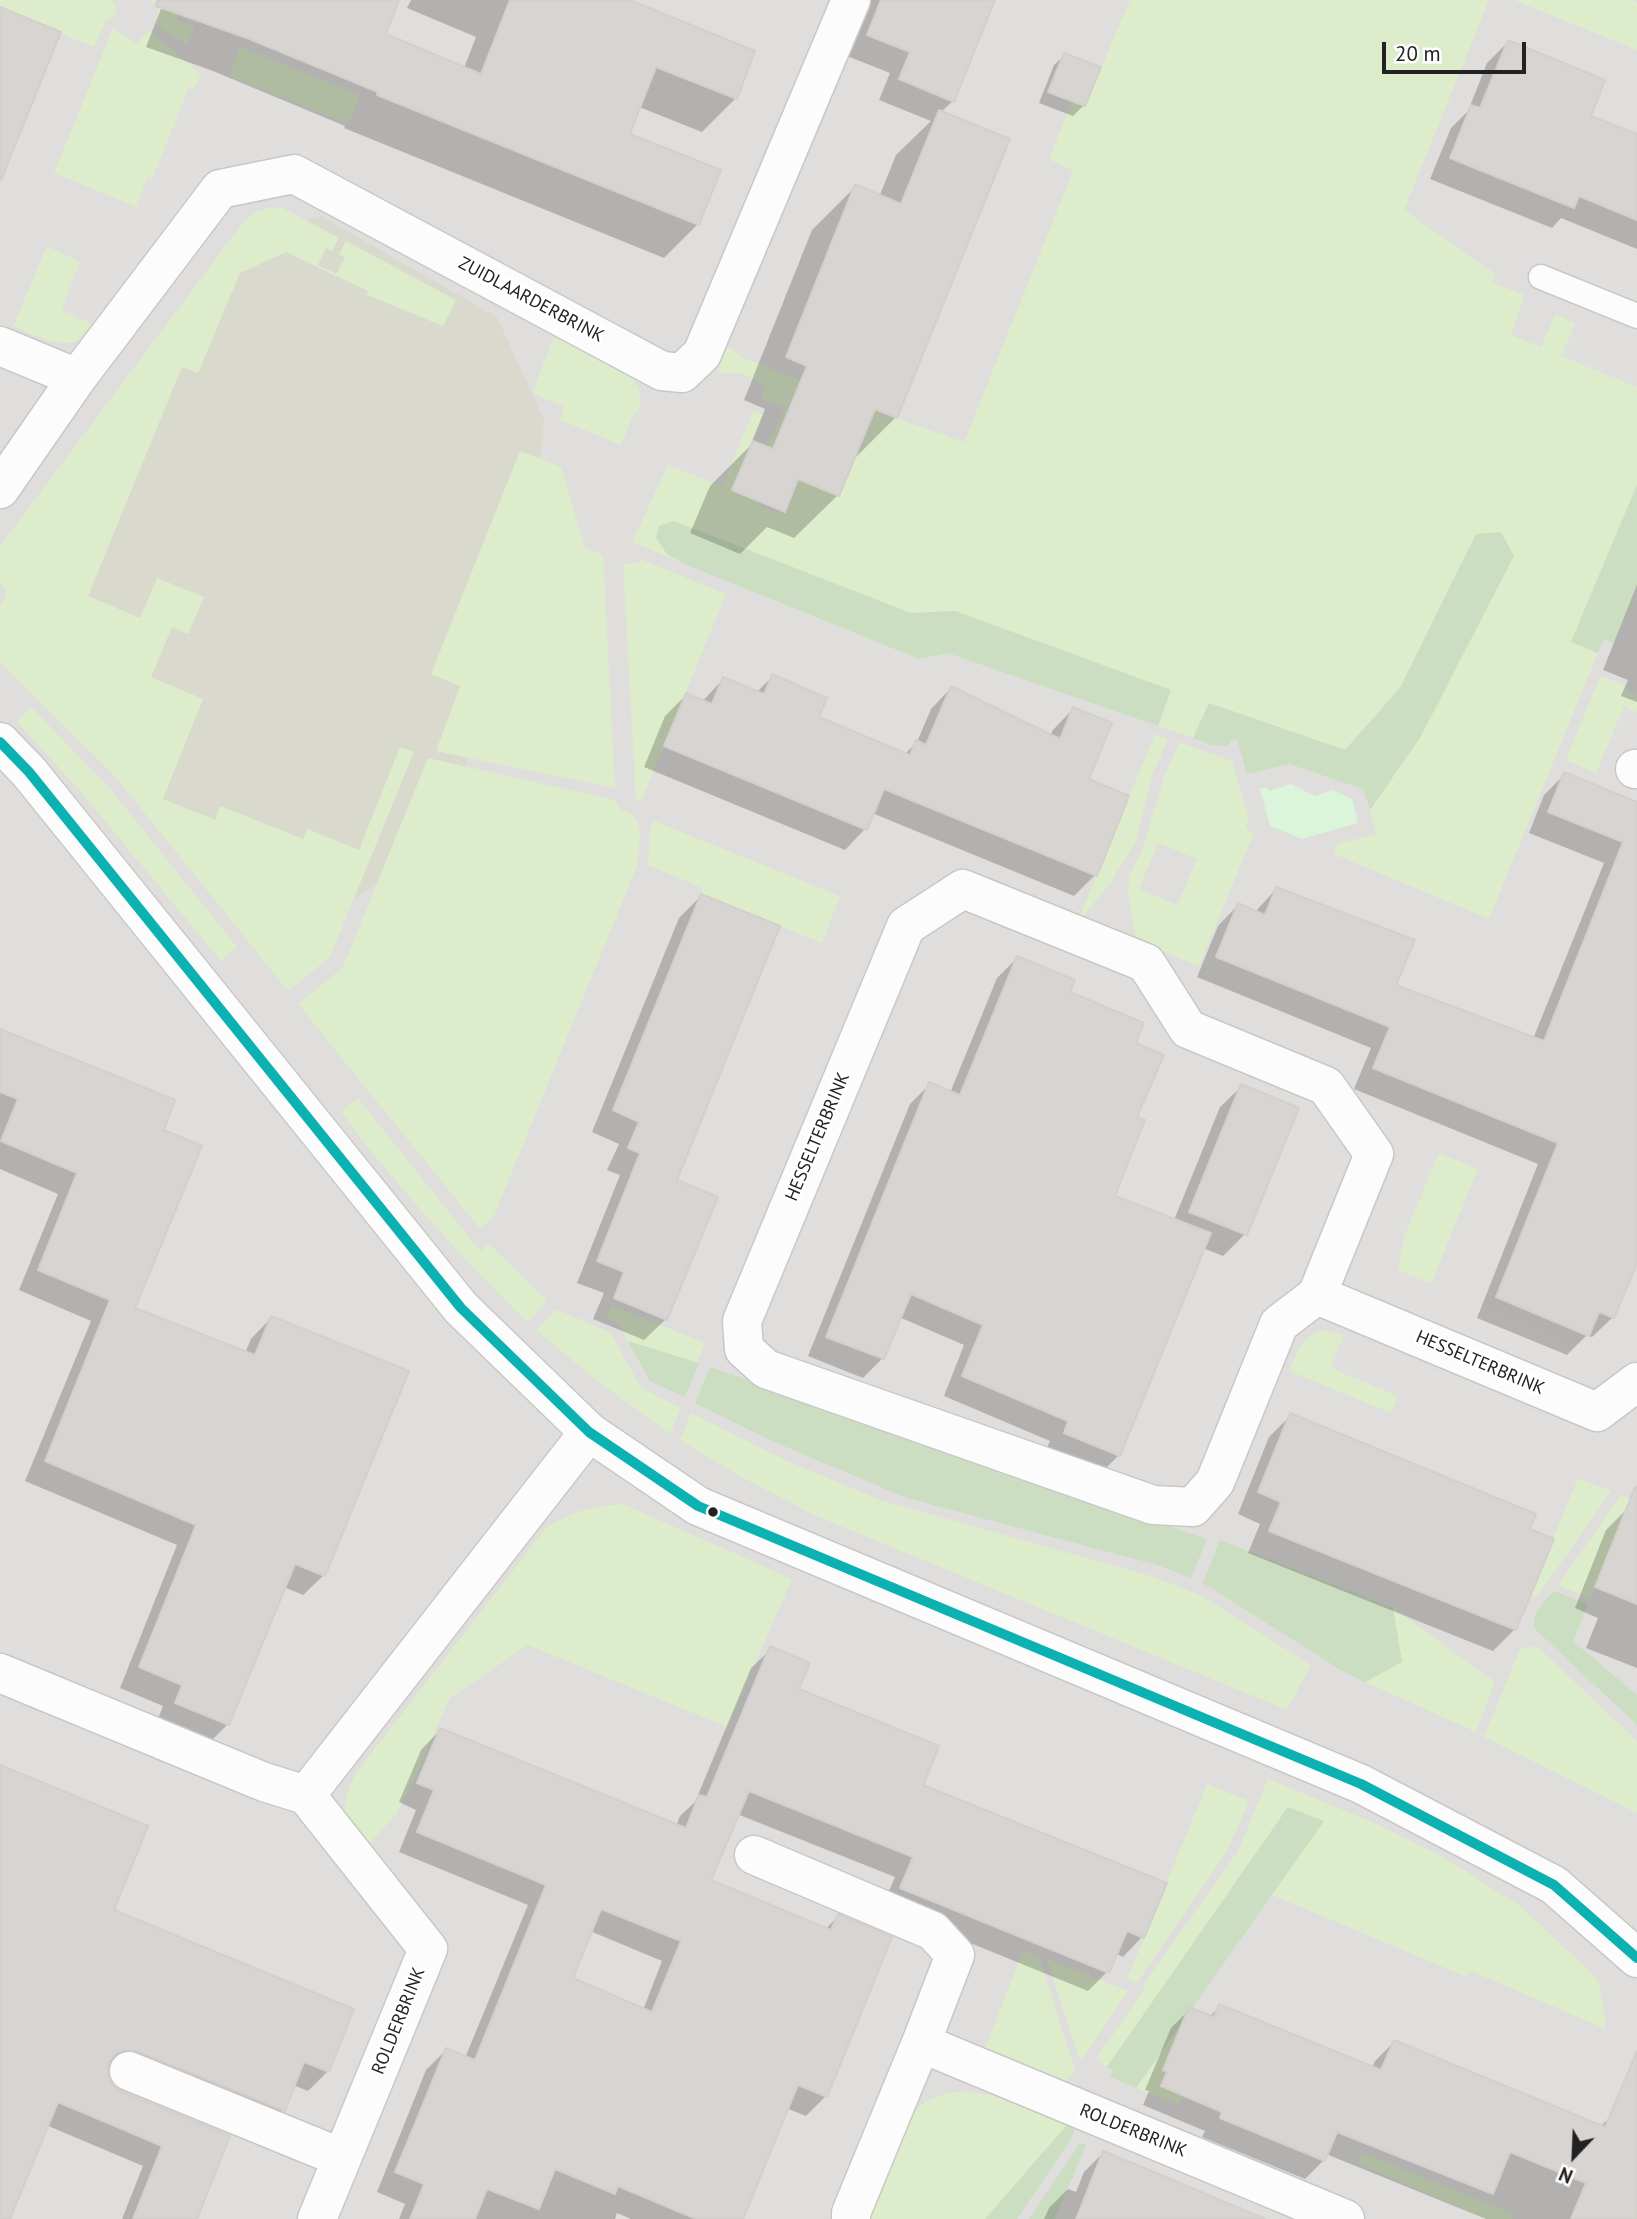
<!DOCTYPE html>
<style>
body{margin:0}
#map{position:relative;width:1637px;height:2219px;overflow:hidden;background:#f0eeeb;font-family:"PT Sans",sans-serif}
canvas{display:block}
.north{position:absolute;left:1539px;top:2121px;width:70px;height:70px;-webkit-text-stroke:5px #fff;paint-order:stroke;rotate:203deg;font-size:19px;font-weight:700;line-height:28px;text-align:center;color:#222}
.north::after{content:'';display:block;margin:auto;width:24px;height:32px;background:#222;clip-path:polygon(50% 0,100% 100%,50% 72%,0 100%)}
.scale{position:absolute;left:1382px;top:42px;width:144px;height:32px;box-sizing:border-box;border:4px solid #222;border-top:0;padding-left:9px;font-size:21px;line-height:24px;white-space:nowrap;color:#222;-webkit-text-stroke:5px #fff;paint-order:stroke}
</style>
<div id="map">
<canvas width="1637" height="2219"></canvas>
<div class="north">N</div>
<div class="scale">20 m</div>
</div>
<script>
const ctx = document.querySelector('canvas').getContext('2d');
ctx.lineJoin = 'round';
function fill(path, color) {
  ctx.fillStyle = color;
  ctx.fill(path, 'evenodd');
}
function stroke(path, color, width, dash) {
  ctx.strokeStyle = color;
  ctx.lineWidth = width;
  ctx.lineCap = dash ? 'butt' : 'round';
  ctx.setLineDash(dash || []);
  ctx.stroke(path);
}
function label(font, color, halo, rows, align = 'center') {
  ctx.font = font + ' "PT Sans",sans-serif';
  ctx.lineWidth = 6;
  ctx.setLineDash([]);
  ctx.textBaseline = 'middle';
  ctx.strokeStyle = halo;
  ctx.fillStyle = color;
  for (const [text, x, y, turn = 0] of rows) {
    ctx.save();
    ctx.translate(x, y);
    ctx.rotate((+turn || 0) * Math.PI / 180);
    ctx.textAlign = isNaN(turn) ? turn : align;
    if (halo) ctx.strokeText(text, 0, 0);
    ctx.fillText(text, 0, 0);
    ctx.restore();
  }
}
fill(new Path2D(`
 M 0,0 L 1637,0 L 1637,2219 L 0,2219 Z`), '#dfdedc');
fill(new Path2D(`
 M 321,216 L 497,317 L 544,420 L 519,655 L 419,859 L 324,916 L 163,820 L 44,641 L 170,343 L 260,231 Z`), '#d9d9cd');
fill(new Path2D(`
 M 0,0 L 111,0 C 116,5 119,13 113,18 L 106,20 L 94,47 L 0,8 Z
 M 148,0 L 184,0 L 176,19 L 195,27 L 187,44 L 156,25 L 159,5 Z
 M 1130,0 L 1489,0 L 1404,210 L 1495,274 L 1493,283 L 1525,295 L 1511,335 L 1541,347 L 1555,314 L 1575,323 L 1562,356 L 1637,387 L 1637,485 L 1571,642 L 1598,653 L 1489,919 L 1334,854 L 1337,844 L 1376,834 L 1370,810 L 1421,736 L 1476,534 L 1400,688 L 1345,750 L 1209,703 L 1193,738 L 1158,726 L 1171,690 L 956,611 L 911,613 L 667,554 L 685,564 L 632,542 L 668,465 L 722,486 L 753,411 L 764,415 L 733,490 L 760,501 L 759,505 L 783,515 L 798,479 L 839,496 L 789,412 L 773,449 L 767,447 L 785,408 L 761,398 L 765,384 C 757,381 746,374 738,373 C 727,372 720,378 714,364 L 724,347 L 732,348 L 741,357 L 904,421 L 964,442 L 1073,171 L 1049,159 L 1072,101 L 1085,106 Z
 M 1514,0 L 1634,0 L 1637,2 L 1637,50 Z
 M 113,28 L 136,44 L 149,30 L 201,74 L 194,89 L 189,87 L 152,180 L 147,178 L 137,207 L 54,173 Z
 M 240,47 L 360,95 L 348,124 L 229,76 Z
 M 268,208 L 283,208 L 339,238 L 332,251 L 326,248 L 318,265 L 336,274 L 345,258 L 339,254 L 346,241 L 456,300 L 443,326 L 367,295 L 368,291 L 286,252 L 240,273 L 198,373 L 182,367 L 88,596 L 140,618 L 157,578 L 204,597 L 188,634 L 172,627 L 151,677 L 203,699 L 163,799 L 215,820 L 220,806 L 303,839 L 308,829 L 359,850 L 400,747 L 414,752 L 330,957 L 288,991 L 114,775 L 0,662 L 0,606 L 6,594 L 5,588 L 0,583 L 0,546 L 241,225 L 254,213 Z
 M 47,246 L 80,262 L 62,310 L 92,324 C 77,359 37,336 13,326 Z
 M 554,337 C 571,345 622,367 632,378 C 642,389 642,401 637,413 L 634,413 L 621,445 L 560,420 L 565,407 L 532,393 Z
 M 520,451 L 561,467 L 585,548 L 603,555 L 615,788 L 436,751 L 460,686 L 431,674 Z
 M 640,559 L 726,594 L 641,802 L 636,800 L 623,564 L 638,563 Z
 M 1600,676 L 1625,685 L 1624,689 L 1637,694 L 1637,712 L 1624,707 L 1596,773 L 1566,760 Z
 M 31,707 L 107,785 L 237,947 L 221,961 L 81,792 L 17,722 Z
 M 1155,734 L 1168,739 L 1153,773 L 1135,843 L 1111,882 L 1081,919 L 1079,918 Z
 M 1179,742 L 1232,761 L 1249,819 L 1245,828 L 1254,833 L 1199,966 L 1136,941 L 1128,896 L 1129,876 L 1143,848 L 1164,777 ZM 1158,843 L 1197,859 L 1177,905 L 1139,889 Z
 M 428,758 L 615,800 L 621,810 C 648,813 638,847 637,866 L 494,1216 L 480,1229 L 298,1004 L 343,967 Z
 M 654,821 L 840,896 L 822,943 L 701,894 L 702,888 L 648,865 L 650,830 Z
 M 358,1098 L 480,1251 L 489,1244 L 547,1301 L 528,1323 C 461,1257 397,1187 341,1112 Z
 M 1439,1153 L 1478,1169 L 1431,1284 L 1398,1270 L 1404,1236 Z
 M 612,1306 L 705,1343 L 697,1363 L 628,1341 L 618,1323 L 606,1318 Z
 M 556,1309 L 611,1333 L 641,1388 L 681,1408 L 670,1434 L 595,1379 L 536,1330 Z
 M 1324,1330 L 1344,1335 L 1331,1368 L 1398,1396 L 1391,1413 L 1289,1371 C 1296,1352 1303,1335 1324,1330 Z
 M 691,1413 L 785,1460 L 880,1500 L 1151,1576 L 1200,1595 L 1311,1665 L 1287,1710 L 814,1515 L 736,1474 L 680,1440 Z
 M 1578,1478 L 1611,1491 L 1537,1597 L 1530,1594 Z
 M 1621,1495 L 1630,1499 L 1591,1599 L 1558,1585 Z
 M 623,1504 L 792,1579 L 727,1727 L 528,1645 L 450,1698 L 411,1785 L 395,1816 L 368,1845 L 344,1810 L 346,1797 L 355,1774 L 545,1529 C 574,1510 589,1507 623,1504 Z
 M 1393,1608 L 1495,1682 L 1476,1732 L 1365,1682 L 1402,1662 Z
 M 1537,1646 L 1637,1741 L 1637,1813 L 1484,1737 L 1520,1649 Z
 M 1268,1779 L 1379,1825 L 1445,1858 L 1520,1906 L 1592,1973 L 1599,1982 L 1606,2029 L 1471,1971 L 1467,1977 L 1272,1895 L 1324,1821 L 1288,1807 L 1107,2067 L 1096,2059 L 1145,1988 L 1143,1985 L 1238,1851 Z
 M 1207,1784 L 1249,1801 L 1228,1849 L 1137,1983 L 1127,1979 Z
 M 1023,1951 L 1039,1957 L 1075,2069 L 1064,2085 L 984,2052 Z
 M 1047,1959 L 1128,1991 L 1082,2059 L 1078,2055 Z
 M 1183,2022 L 1163,2070 L 1167,2072 L 1161,2086 L 1181,2095 L 1189,2081 L 1178,2105 L 1136,2088 Z
 M 965,2091 L 995,2096 L 1067,2125 L 985,2219 L 869,2219 C 877,2199 884,2178 892,2158 C 908,2115 915,2096 965,2091 Z
 M 1361,2152 L 1514,2214 L 1512,2219 L 1485,2219 L 1357,2163 Z`), '#ddeccb');
fill(new Path2D(`
 M 1637,485 L 1637,587 L 1614,643 L 1604,639 L 1598,653 L 1571,642 Z
 M 674,521 L 911,613 L 955,611 L 1171,690 L 1158,726 L 948,653 L 919,659 L 685,564 L 667,554 L 656,538 L 659,526 Z
 M 1501,532 L 1514,556 L 1421,736 L 1370,810 L 1363,789 L 1289,764 L 1247,774 L 1237,739 L 1230,740 L 1229,746 L 1211,745 L 1193,738 L 1209,703 L 1345,750 L 1400,688 L 1476,534 Z
 M 628,1341 L 699,1363 L 685,1397 L 650,1381 Z
 M 710,1367 L 1171,1527 L 1207,1539 L 1191,1578 L 1157,1565 L 907,1498 L 774,1442 L 695,1403 Z
 M 1220,1540 L 1393,1608 L 1402,1662 L 1365,1682 L 1339,1669 L 1203,1583 Z
 M 1554,1591 L 1588,1604 L 1573,1641 L 1637,1695 L 1637,1725 L 1534,1628 C 1533,1611 1544,1602 1554,1591 Z
 M 1288,1807 L 1324,1821 L 1136,2088 L 1110,2077 L 1113,2071 L 1107,2067 Z
 M 1067,2125 L 1075,2129 L 1071,2139 L 1017,2219 L 985,2219 Z
 M 1080,2143 L 1086,2145 L 1055,2219 L 1029,2219 Z`), '#cbdec1');
fill(new Path2D(`
 M 1291,784 L 1315,796 L 1333,790 L 1352,799 L 1358,823 L 1302,839 L 1270,826 L 1260,789 L 1267,787 L 1269,791 Z`), '#daf5da');
fill(new Path2D(`
 M 229,76 L 348,124 L 330,162 L 334,177 L 241,128 L 95,323 L 92,324 L 61,310 L 105,203 L 134,214 L 147,178 L 153,179 L 185,98 L 215,110 Z
 M 1553,229 L 1637,263 L 1637,301 L 1540,262 Z
 M 1575,323 L 1637,348 L 1637,387 L 1562,356 Z
 M 701,391 L 753,411 L 722,486 L 670,466 Z
 M 1624,706 L 1637,712 L 1637,746 L 1612,736 Z
 M 848,908 L 881,922 L 831,1043 L 798,1029 Z
 M 938,934 L 969,947 L 927,1049 L 896,1034 Z
 M 793,1043 L 825,1056 L 768,1198 L 736,1184 Z
 M 872,1057 L 901,1069 L 840,1219 L 811,1207 Z
 M 1405,1139 L 1439,1153 L 1404,1236 L 1371,1223 Z
 M 1317,1145 L 1350,1159 L 1316,1242 L 1283,1228 Z
 M 1252,1252 L 1285,1266 L 1257,1334 L 1224,1321 Z
 M 1398,1270 L 1590,1348 L 1576,1381 L 1383,1304 Z
 M 1218,1335 L 1251,1349 L 1204,1467 L 1171,1454 Z
 M 1344,1335 L 1579,1430 L 1565,1463 L 1331,1367 Z`), '#e0dfde');
fill(new Path2D(`
 M 161,0 L 398,0 L 383,35 L 464,68 L 476,37 L 407,8 L 411,0 L 625,0 L 736,98 L 702,132 L 639,107 L 628,135 L 698,224 L 664,258 L 344,128 L 345,126 L 213,71 L 146,47 L 164,1 Z
 M 870,0 L 993,0 L 953,101 L 941,112 L 896,417 L 852,461 L 838,495 L 794,538 L 767,527 L 740,554 L 690,533 L 710,486 L 750,446 L 765,409 L 744,400 L 812,230 L 855,187 L 879,197 L 896,155 L 931,121 L 879,100 L 890,73 L 847,56 Z
 M 1508,42 L 1589,117 L 1637,136 L 1637,249 L 1561,218 L 1552,228 L 1430,179 L 1451,128 L 1468,111 L 1487,63 Z
 M 1065,55 L 1084,105 L 1073,116 L 1039,103 L 1054,65 Z
 M 1637,585 L 1637,702 L 1621,696 L 1628,680 L 1603,670 Z
 M 773,676 L 817,718 L 904,755 L 917,742 L 931,709 L 951,688 L 1050,736 L 1053,730 L 1073,709 L 1087,780 L 1095,875 L 1074,896 L 872,813 L 865,829 L 845,850 L 644,767 L 665,716 L 686,695 L 702,702 L 723,679 L 756,693 Z
 M 1565,774 L 1637,803 L 1637,1258 L 1613,1317 L 1592,1337 L 1587,1335 L 1567,1355 L 1477,1318 L 1538,1164 L 1354,1089 L 1371,1048 L 1197,977 L 1218,926 L 1238,905 L 1255,912 L 1276,889 L 1394,986 L 1533,1039 L 1604,863 L 1529,833 L 1544,795 Z
 M 701,896 L 675,1181 L 666,1319 L 644,1340 L 593,1319 L 604,1293 L 577,1283 L 620,1175 L 607,1170 L 619,1144 L 592,1132 L 679,918 Z
 M 1017,958 L 1067,993 L 1134,1044 L 1135,1118 L 1113,1197 L 1174,1220 L 1220,1107 L 1242,1086 L 1297,1109 L 1245,1234 L 1223,1256 L 1203,1248 L 1119,1455 L 1099,1475 L 1045,1453 L 1050,1441 L 944,1396 L 964,1345 L 899,1317 L 883,1358 L 863,1378 L 808,1356 L 910,1104 L 930,1084 L 950,1093 L 997,978 Z
 M 0,1030 L 161,1131 L 133,1309 L 245,1353 L 251,1339 L 271,1318 L 324,1575 L 303,1595 L 284,1587 L 228,1724 L 207,1745 L 156,1724 L 163,1706 L 120,1688 L 177,1545 L 25,1481 L 91,1321 L 19,1290 L 58,1194 L 0,1169 Z
 M 1291,1415 L 1528,1530 L 1515,1629 L 1493,1651 L 1248,1553 L 1260,1524 L 1238,1514 L 1269,1437 Z
 M 1628,1508 L 1637,1512 L 1637,1668 L 1586,1648 L 1598,1618 L 1575,1608 L 1606,1530 Z
 M 771,1649 L 797,1690 L 921,1785 L 1142,1937 L 1123,1957 L 1115,1953 L 1107,1972 L 1088,1991 L 882,1907 L 895,1877 L 737,1814 L 709,1880 L 825,1930 L 838,1916 L 826,2096 L 806,2116 L 786,2108 L 743,2219 L 631,2219 L 617,2213 L 615,2219 L 399,2219 L 405,2204 L 377,2192 L 426,2070 L 446,2050 L 465,2058 L 528,1905 L 399,1852 L 416,1810 L 399,1802 L 421,1750 L 440,1730 L 676,1826 L 680,1816 L 695,1802 L 751,1668 ZM 590,1931 L 662,1961 L 643,2010 L 570,1979 Z
 M 0,1767 L 112,1911 L 328,2071 L 308,2091 L 293,2085 L 283,2110 L 263,2130 L 117,2070 L 106,2069 L 111,2086 L 119,2092 L 228,2137 L 195,2219 L 122,2219 L 143,2166 L 46,2125 L 7,2219 L 0,2219 Z
 M 1220,2006 L 1372,2068 L 1375,2061 L 1394,2042 L 1600,2127 L 1610,2117 L 1637,2127 L 1637,2212 L 1634,2219 L 1486,2219 L 1326,2154 L 1324,2160 L 1305,2179 L 1202,2137 L 1205,2131 L 1143,2105 L 1149,2091 L 1145,2090 L 1171,2028 L 1190,2009 L 1209,2017 Z
 M 1103,2153 L 1222,2219 L 1044,2219 L 1049,2208 L 1068,2189 L 1076,2192 L 1084,2172 Z`), '#0003');
const building = new Path2D(`
 M 157,0 L 399,0 L 386,34 L 481,74 L 510,0 L 630,0 L 755,51 L 737,99 L 656,67 L 630,134 L 721,170 L 699,225 L 377,95 L 378,92 L 247,38 L 156,6 Z
 M 881,0 L 995,0 L 954,102 L 899,79 L 910,52 L 867,35 Z
 M 0,7 L 61,32 L 1,180 L 0,179 Z
 M 1508,40 L 1605,80 L 1591,116 L 1637,134 L 1637,220 L 1579,196 L 1574,208 L 1450,158 L 1471,105 L 1480,108 Z
 M 1064,53 L 1101,67 L 1085,106 L 1048,92 Z
 M 939,110 L 1010,139 L 897,418 L 875,409 L 839,496 L 798,479 L 785,512 L 732,490 L 753,441 L 773,449 L 807,366 L 786,357 L 855,184 L 901,204 Z
 M 772,674 L 827,698 L 819,717 L 910,755 L 916,740 L 926,745 L 951,686 L 1060,739 L 1073,707 L 1112,723 L 1089,779 L 1129,796 L 1097,876 L 884,789 L 867,830 L 664,746 L 686,693 L 712,704 L 723,677 L 764,694 Z
 M 1564,772 L 1637,802 L 1637,1264 L 1614,1318 L 1599,1312 L 1589,1336 L 1496,1297 L 1558,1143 L 1373,1068 L 1390,1027 L 1216,957 L 1238,903 L 1265,915 L 1276,887 L 1415,940 L 1396,985 L 1544,1041 L 1623,842 L 1548,812 Z
 M 701,894 L 780,926 L 677,1180 L 718,1197 L 667,1320 L 614,1298 L 624,1272 L 597,1261 L 640,1153 L 628,1148 L 639,1122 L 613,1110 Z
 M 1017,956 L 1075,980 L 1070,992 L 1144,1023 L 1136,1043 L 1164,1055 L 1137,1117 L 1145,1120 L 1115,1196 L 1211,1233 L 1120,1456 L 1064,1433 L 1068,1421 L 962,1376 L 983,1325 L 911,1294 L 884,1359 L 826,1337 L 929,1082 L 960,1095 Z
 M 0,1029 L 175,1100 L 164,1130 L 202,1146 L 135,1308 L 255,1355 L 271,1316 L 409,1371 L 325,1576 L 295,1564 L 229,1725 L 175,1703 L 182,1685 L 139,1667 L 196,1525 L 45,1461 L 110,1300 L 38,1270 L 77,1173 L 1,1141 L 18,1099 L 0,1092 Z
 M 1241,1084 L 1299,1108 L 1247,1235 L 1189,1212 Z
 M 1290,1413 L 1536,1514 L 1530,1529 L 1554,1539 L 1516,1630 L 1269,1531 L 1281,1502 L 1258,1492 Z
 M 1635,1487 L 1637,1487 L 1637,1604 L 1595,1587 Z
 M 770,1646 L 810,1663 L 799,1689 L 939,1746 L 923,1785 L 1167,1883 L 1144,1938 L 1127,1931 L 1109,1973 L 900,1888 L 913,1857 L 749,1791 L 711,1880 L 831,1930 L 838,1914 L 892,1937 L 827,2097 L 798,2085 L 743,2219 L 696,2219 L 618,2186 L 615,2194 L 555,2169 L 539,2209 L 487,2189 L 475,2219 L 410,2219 L 424,2184 L 395,2172 L 412,2131 L 446,2048 L 475,2060 L 546,1885 L 417,1832 L 434,1790 L 417,1783 L 440,1728 L 686,1828 L 699,1795 L 707,1797 ZM 601,1909 L 681,1941 L 652,2012 L 573,1978 Z
 M 0,1765 L 148,1826 L 114,1910 L 354,2009 L 329,2072 L 304,2062 L 285,2111 L 137,2051 L 125,2050 L 116,2053 L 109,2062 L 108,2075 L 112,2085 L 120,2091 L 230,2136 L 197,2219 L 133,2219 L 162,2146 L 58,2102 L 10,2219 L 0,2219 Z
 M 1219,2004 L 1381,2070 L 1394,2040 L 1605,2127 L 1637,2051 L 1637,2219 L 1571,2219 L 1586,2183 L 1510,2152 L 1493,2194 L 1337,2132 L 1325,2161 L 1220,2118 L 1222,2112 L 1161,2086 L 1167,2072 L 1163,2070 L 1189,2007 L 1214,2017 Z
 M 1103,2151 L 1149,2170 L 1265,2219 L 1076,2219 Z`);
fill(building, '#d7d4d2');
stroke(building, '#d3d0cc', 2);
const service = new Path2D(`
 M 1541,277 L 1637,316`);
const minor = new Path2D(`
 M 0,346 L 77,378
 M 0,489 L 77,378 L 220,189 L 294,174 L 662,371 L 682,373 L 702,354 L 851,0
 M 1635,769 L 1637,769
 M 963,889 L 1146,963 L 1188,1029 L 1326,1086 L 1374,1154 L 1317,1295 L 1279,1324 L 1215,1482 L 1193,1507 L 1153,1505 L 766,1369 L 744,1349 L 742,1321 L 906,926 Z
 M 1317,1295 L 1597,1412 L 1637,1382
 M 0,1673 L 264,1782 L 306,1795 L 589,1432
 M 306,1795 L 428,1949 L 317,2219
 M 754,1855 L 933,1931 L 955,1955 L 921,2043
 M 129,2071 L 342,2158
 M 851,2219 L 851,2213 L 921,2043 L 1345,2219`);
const tertiary = new Path2D(`
 M 0,742 L 29,772 L 461,1308 L 589,1432 L 698,1506 L 1361,1784 L 1554,1885 L 1637,1958`);
stroke(service, '#c9c8c7', 27);
stroke(minor, '#c9c8c7', 41);
stroke(tertiary, '#c9c8c7', 41);
stroke(service, '#fdfcfc', 24);
stroke(minor, '#fdfcfc', 38);
stroke(tertiary, '#fdfcfc', 38);
stroke(new Path2D(`
 M 0,742 L 29,772 L 461,1308 L 589,1432 L 698,1506 L 1361,1784 L 1554,1885 L 1637,1958`), '#0cb2b2', 10);
for (const [x, y, r, color] of [
 [713,1512,6,"#222"]
]) {
  const dot = new Path2D();
  dot.arc(x, y, r, 0, 2 * Math.PI);
  ctx.fillStyle = color;
  ctx.fill(dot);
  stroke(dot, '#fff', 2.5);
}
label('18px', '#222', '#fff', [
 ["ZUIDLAARDERBRINK",531,300,28],
 ["HESSELTERBRINK",818,1137,-67],
 ["HESSELTERBRINK",1480,1363,23],
 ["ROLDERBRINK",399,2021,-68],
 ["ROLDERBRINK",1133,2131,22]
]);
</script>
